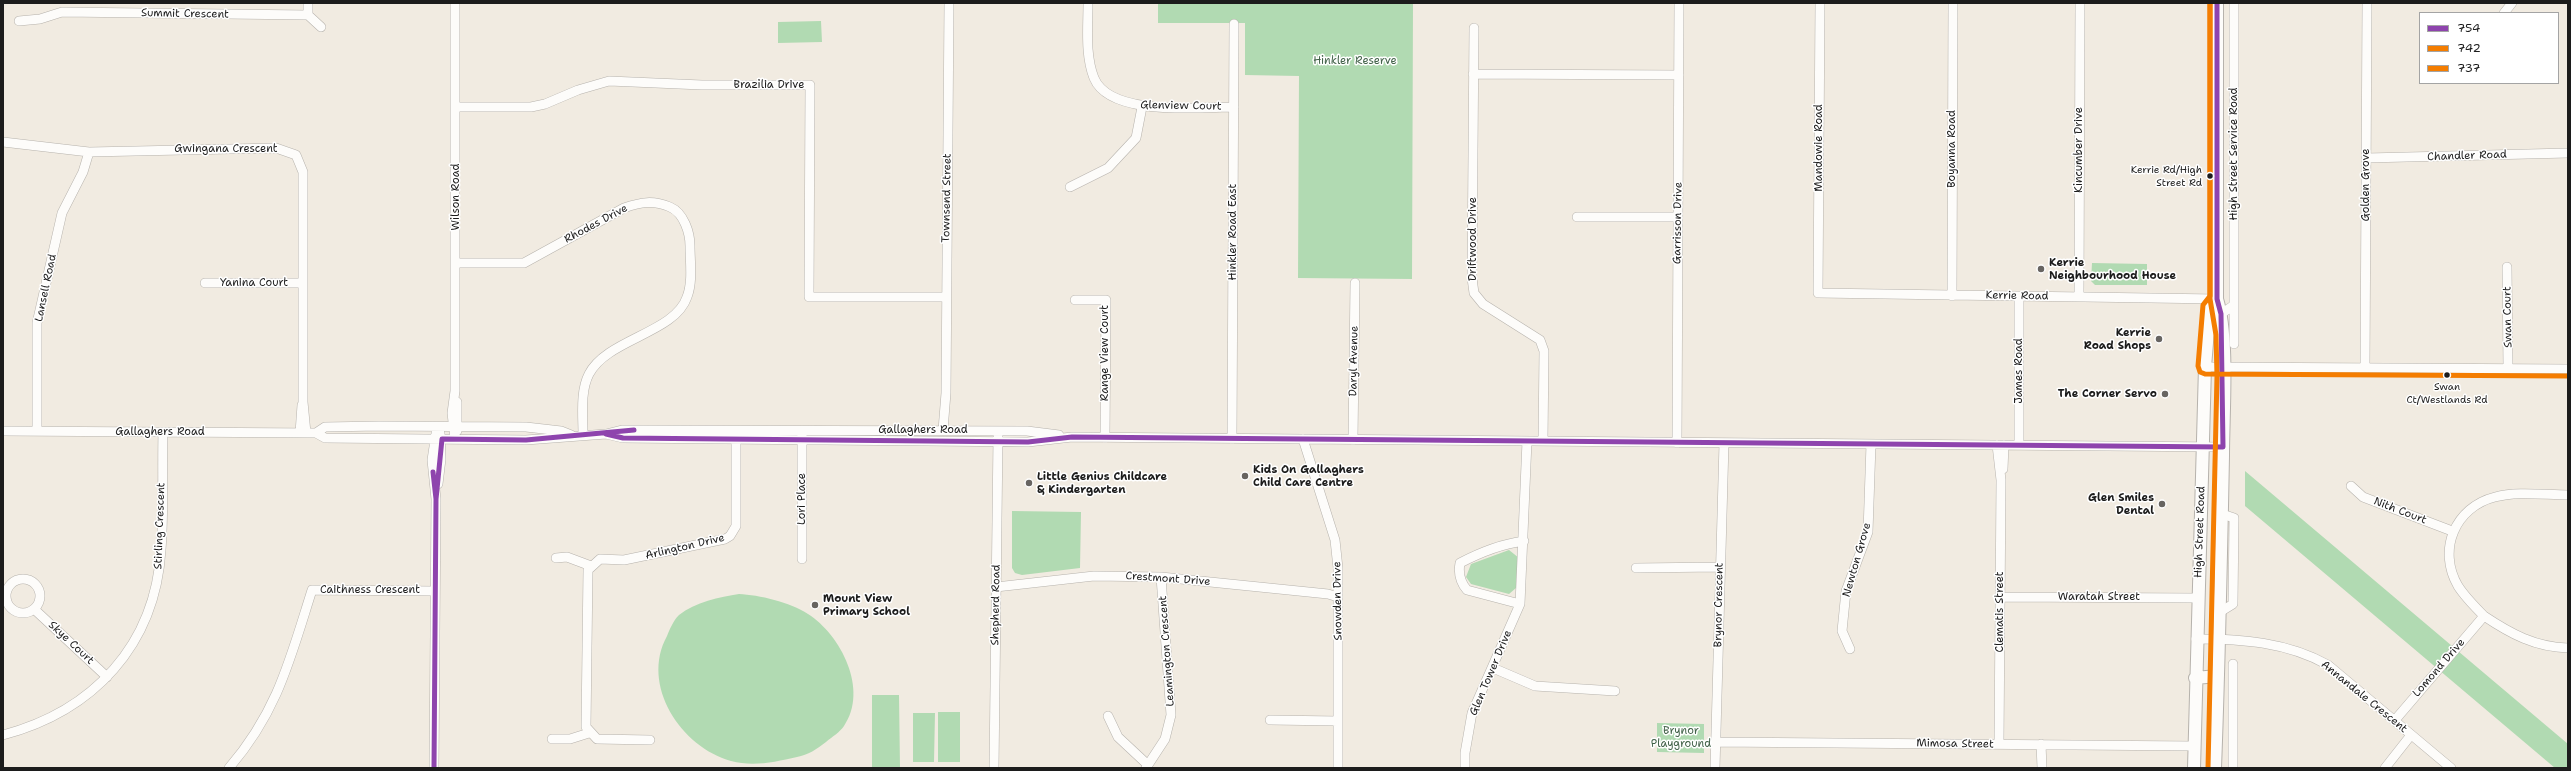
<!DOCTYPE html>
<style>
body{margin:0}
#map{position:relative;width:2571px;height:771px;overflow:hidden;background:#f1ebe1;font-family:"Shantell Sans",sans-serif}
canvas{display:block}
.frame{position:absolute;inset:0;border:4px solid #1c1c1c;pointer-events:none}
.legend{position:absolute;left:2419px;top:12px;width:140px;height:72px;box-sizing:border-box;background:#fff;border:1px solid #a4a4a4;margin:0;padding:5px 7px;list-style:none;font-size:12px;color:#1c1c1c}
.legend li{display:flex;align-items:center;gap:8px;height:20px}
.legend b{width:20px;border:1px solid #a4a4a4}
</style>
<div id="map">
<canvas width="2571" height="771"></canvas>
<div class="frame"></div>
<ul class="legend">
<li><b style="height:5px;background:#8e44ad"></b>754</li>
<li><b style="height:5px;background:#f47d01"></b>742</li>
<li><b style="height:5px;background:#f47d01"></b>737</li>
</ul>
</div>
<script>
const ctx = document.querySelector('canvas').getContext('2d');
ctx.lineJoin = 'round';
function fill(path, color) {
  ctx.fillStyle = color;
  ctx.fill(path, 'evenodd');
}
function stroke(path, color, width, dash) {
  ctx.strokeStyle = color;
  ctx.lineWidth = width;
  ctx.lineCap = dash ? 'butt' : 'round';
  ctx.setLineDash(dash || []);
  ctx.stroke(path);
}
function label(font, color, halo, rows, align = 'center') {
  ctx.font = font + ' "Shantell Sans",sans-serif';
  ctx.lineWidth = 3;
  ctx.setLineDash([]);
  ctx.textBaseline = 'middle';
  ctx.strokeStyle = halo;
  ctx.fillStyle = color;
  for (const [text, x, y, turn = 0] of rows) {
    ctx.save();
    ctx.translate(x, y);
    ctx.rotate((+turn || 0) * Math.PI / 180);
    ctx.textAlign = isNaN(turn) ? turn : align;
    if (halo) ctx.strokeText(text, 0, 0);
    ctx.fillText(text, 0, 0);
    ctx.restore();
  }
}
fill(new Path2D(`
 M 1158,3 L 1413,3 L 1412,279 L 1298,278 L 1299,76 L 1245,75 L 1245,23 L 1158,23 Z
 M 821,21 L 822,42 L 778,43 L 778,22 Z
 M 2092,263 L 2147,264 L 2147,285 L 2095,285 L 2091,281 Z
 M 2245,471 L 2568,744 L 2568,768 L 2555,768 L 2245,506 Z
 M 1012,511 L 1081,512 L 1080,568 L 1022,575 L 1015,573 L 1012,568 Z
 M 1509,550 L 1519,558 L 1516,588 L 1509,594 L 1471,584 L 1466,577 L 1471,564 Z
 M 739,594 C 759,595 790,602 808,614 C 841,635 869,690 844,726 C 840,732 832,737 826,742 C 817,749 808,755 797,757 C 775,762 753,767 731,761 C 681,747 640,685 667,636 C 670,629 673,621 679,615 C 695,602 720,597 739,594 Z
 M 872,695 L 899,695 L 900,768 L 872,768 Z
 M 938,712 L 960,712 L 960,762 L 938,762 Z
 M 913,713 L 935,713 L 934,762 L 913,762 Z
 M 1657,723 L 1704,724 L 1704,753 L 1657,752 Z`), '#b1dab2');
const minor = new Path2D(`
 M 1088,3 C 1088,28 1085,55 1094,78 C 1110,117 1200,107 1234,107
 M 1820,3 L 1818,293 L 2217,299
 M 2504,13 L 2512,3
 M 308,15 L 321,27
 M 19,21 L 40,19 L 62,12 L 308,15 L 308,3
 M 1474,28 L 1472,278 L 1474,293 L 1483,304 L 1540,340 L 1544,351 L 1543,441
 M 1473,74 L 1679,75
 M 455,107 L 531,107 L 545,104 L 578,90 L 609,81 L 702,85 L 810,85 L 809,297 L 946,297
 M 3,142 L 89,152 L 276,148 L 296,155 L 303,172 L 303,402 L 306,433
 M 2367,158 L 2568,153
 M 1070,187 L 1108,168 L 1136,138 L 1142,107
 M 1577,217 L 1678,217
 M 456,263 L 524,263 L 624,208 C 641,202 653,200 670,207 C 684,213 690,233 690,246 C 690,262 693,282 687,297 C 675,333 607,339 589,374 C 580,391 583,416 583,435
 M 2507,267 L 2508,368
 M 205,283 L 302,283
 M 1952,296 L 1953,3
 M 2079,297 L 2080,3
 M 1075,300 L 1106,300 L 1105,438
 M 2234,305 L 2234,344
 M 2221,314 L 2234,305 L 2234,3
 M 2205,367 L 2568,369
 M 2365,367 L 2367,3
 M 457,402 L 457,431
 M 943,430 L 946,393 L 949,3
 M 3,431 L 316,433 L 325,438 L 526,440 L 606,434 L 622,430 L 1027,431 L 1059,435
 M 37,431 L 37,323 L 62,213 L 83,172 L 89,152
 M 300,433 L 302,405
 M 316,433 L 325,427 L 379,426 L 526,427 L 561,431 L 571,435
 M 606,434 L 623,438 L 1028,442 L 1072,437 L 2223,447
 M 455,439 L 452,413 L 455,391 L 455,3
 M 1232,439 L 1234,24
 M 1303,439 L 1335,540 L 1338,568 L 1338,768
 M 1353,440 L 1355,283
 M 1677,443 L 1679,3
 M 1997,445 L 2001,480 L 1999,744
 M 2019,445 L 2019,297
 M 2003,469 L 2004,445
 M 438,484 L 441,459 L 440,433
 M 2351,486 L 2363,497 L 2452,531
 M 556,558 L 567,557 L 591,566
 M 802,559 L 802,435
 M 1636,568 L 1719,567
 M6 596a17 17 0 1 1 34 0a17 17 0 1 1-34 0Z
 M 996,587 L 1094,576 L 1161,577 L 1328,594 L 1338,597
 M 2000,597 L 2198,598
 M 1520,604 L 1467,590 C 1460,582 1458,574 1460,563 C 1481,552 1501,544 1524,541
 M 34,609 L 107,677
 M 2220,612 L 2233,604 L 2234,518 L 2222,514
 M 2484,616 C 2511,634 2535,647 2568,648
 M 2196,639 C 2242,639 2287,642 2328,665 L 2451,768
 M 1850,649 L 1842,631 L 1846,591 L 1868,532 L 1871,444
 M 1493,668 L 1535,686 L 1615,691
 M 1108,716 L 1118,737 L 1148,765
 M 1270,720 L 1338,721
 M 2395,720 L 2484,616 C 2475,607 2465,597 2458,586 C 2437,550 2455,507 2495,497 C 2517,491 2545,495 2568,495
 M 3,735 C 93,711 155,646 161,550 C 164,511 162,471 163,432
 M 552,739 L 570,739 L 589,733
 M 650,740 L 597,739 L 586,727 L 588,570 L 600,559 L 624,560 L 725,539 L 730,536 L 736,526 L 736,434
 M 1715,742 L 2194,746
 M 2041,744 L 2042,768
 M 229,768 C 278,711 290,659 312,590 L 435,591
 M 434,768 L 436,499 L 432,460 L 437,427
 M 994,768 L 998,437
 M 1146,768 L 1165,739 L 1171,715 L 1161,577
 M 1465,768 L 1465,753 L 1472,713 L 1520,604 L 1527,441
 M 1715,768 L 1724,443
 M 2233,768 L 2233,664
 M 2385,768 L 2411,735`);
const major = new Path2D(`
 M 2195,678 L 2218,676
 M 2194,768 L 2205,367 L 2210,306 L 2217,299
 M 2215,768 C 2219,664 2221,560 2223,456 C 2223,413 2229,338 2217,299 L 2217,3`);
stroke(minor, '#b6b2ac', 10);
stroke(major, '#b6b2ac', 14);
stroke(minor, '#fdfcfa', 9);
stroke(major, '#fdfcfa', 12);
stroke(new Path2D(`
 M 606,434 L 623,438 L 1028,442 L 1072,437 L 2223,447 L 2221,314 L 2217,299 L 2217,3
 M 433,472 L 436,499 L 434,768
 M 436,499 L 442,439 L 526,440 L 634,430`), '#8e44ad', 5);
stroke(new Path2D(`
 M 2210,3 L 2210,296 L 2203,305 L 2198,366 L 2200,372 L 2205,374 L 2568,376`), '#f47d01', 5);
stroke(new Path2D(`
 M 2208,768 L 2217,376 L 2216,335 L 2210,299 L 2210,3`), '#f47d01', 5);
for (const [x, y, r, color] of [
 [2210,176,3.5,"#1c1c1c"],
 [2041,269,4,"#676461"],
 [2159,339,4,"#676461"],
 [2447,375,3.5,"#1c1c1c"],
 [2165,394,4,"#676461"],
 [1245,476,4,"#676461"],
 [1029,483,4,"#676461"],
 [2162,504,4,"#676461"],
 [815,605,4,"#676461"]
]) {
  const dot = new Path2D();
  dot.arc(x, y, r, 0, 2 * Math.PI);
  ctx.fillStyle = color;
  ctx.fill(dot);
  stroke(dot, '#fff', 1.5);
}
label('10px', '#1c1c1c', '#fff', [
 ["Kerrie Rd/High",2202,170],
 ["Street Rd",2202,183],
 ["Swan",2447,387,"center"],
 ["Ct/Westlands Rd",2447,400,"center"]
], 'right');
label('11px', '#1c1c1c', '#fff', [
 ["Summit Crescent",185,14,1],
 ["Brazilia Drive",769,85],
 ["Glenview Court",1181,106,1],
 ["Mandowie Road",1819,148,-90],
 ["Gwingana Crescent",226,149],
 ["Boyanna Road",1952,149,-90],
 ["Kincumber Drive",2079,150,-90],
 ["High Street Service Road",2234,154,-90],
 ["Chandler Road",2467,156,-2],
 ["Golden Grove",2366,185,-90],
 ["Wilson Road",456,197,-90],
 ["Townsend Street",947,198,-89],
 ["Garrisson Drive",1678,223,-89],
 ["Rhodes Drive",596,224,-28],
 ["Hinkler Road East",1233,232,-90],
 ["Driftwood Drive",1473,239,-90],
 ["Yanina Court",254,283],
 ["Lansell Road",46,288,-78],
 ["Kerrie Road",2017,296,1],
 ["Swan Court",2508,317,-91],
 ["Range View Court",1105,353,-90],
 ["Daryl Avenue",1354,361,-89],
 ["James Road",2019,371,-90],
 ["Gallaghers Road",923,430],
 ["Gallaghers Road",160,432],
 ["Lori Place",802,499,-90],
 ["Nith Court",2400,511,21],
 ["Stirling Crescent",160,526,-88],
 ["High Street Road",2200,532,-88],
 ["Arlington Drive",685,547,-13],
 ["Newton Grove",1857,560,-74],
 ["Crestmont Drive",1168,579,4],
 ["Caithness Crescent",370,590],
 ["Waratah Street",2099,597],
 ["Snowden Drive",1338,601,-91],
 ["Shepherd Road",996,605,-89],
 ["Brynor Crescent",1719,605,-89],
 ["Clematis Street",2000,612,-90],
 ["Skye Court",71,643,43],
 ["Leamington Crescent",1167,651,-94],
 ["Lomond Drive",2439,668,-49],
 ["Glen Tower Drive",1491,673,-67],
 ["Annandale Crescent",2364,697,39],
 ["Mimosa Street",1955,744,1]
]);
label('11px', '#426249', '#fff', [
 ["Hinkler Reserve",1355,61],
 ["Brynor",1681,731],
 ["Playground",1681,744]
]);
label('bold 11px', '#1c1c1c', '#fff', [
 ["Kerrie",2049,263],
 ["Neighbourhood House",2049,276],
 ["Kerrie",2151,333,"right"],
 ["Road Shops",2151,346,"right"],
 ["The Corner Servo",2157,394,"right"],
 ["Kids On Gallaghers",1253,470],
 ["Child Care Centre",1253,483],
 ["Little Genius Childcare",1037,477],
 ["& Kindergarten",1037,490],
 ["Glen Smiles",2154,498,"right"],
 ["Dental",2154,511,"right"],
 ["Mount View",823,599],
 ["Primary School",823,612]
], 'left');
</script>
